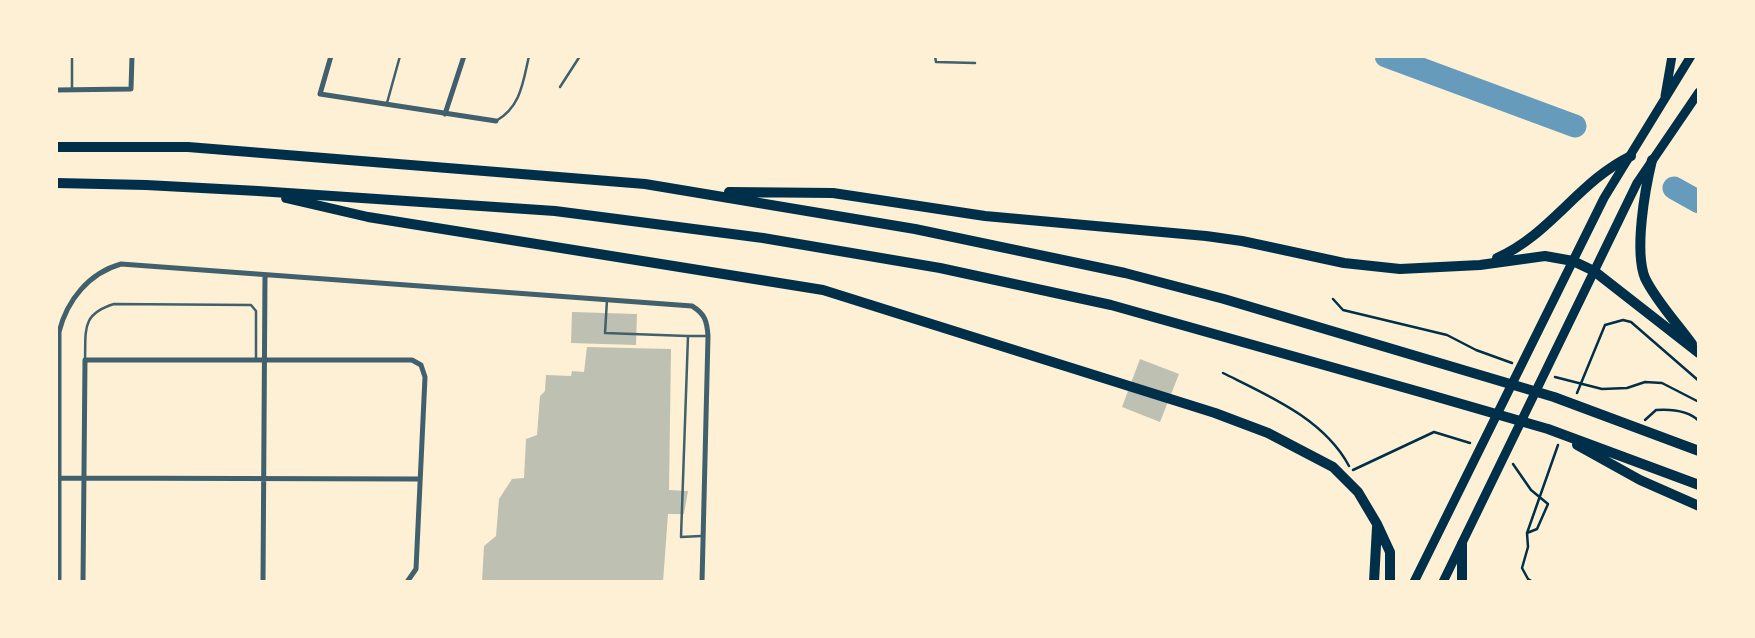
<!DOCTYPE html>
<style>
body{margin:0}
#map{position:relative;width:1755px;height:638px;overflow:hidden;background:#fdf0d5;font-family:"Playfair Display",serif}
canvas{display:block}
.frame{position:absolute;inset:0;border:58px solid #fdf0d5;pointer-events:none}
</style>
<div id="map">
<canvas width="1755" height="638"></canvas>
<div class="frame"></div>
</div>
<script>
const ctx = document.querySelector('canvas').getContext('2d');
ctx.lineJoin = 'round';
function stroke(path, color, width, dash) {
  ctx.strokeStyle = color;
  ctx.lineWidth = width;
  ctx.lineCap = dash ? 'butt' : 'round';
  ctx.setLineDash(dash || []);
  ctx.stroke(path);
}
function fill(path, color) {
  ctx.fillStyle = color;
  ctx.fill(path, 'evenodd');
}
stroke(new Path2D(`
 M 1386,56 L 1575,126
 M 1674,188 L 1699,202`), '#669bbc', 23);
fill(new Path2D(`
 M 572,312 L 637,314 L 636,345 L 571,343 Z
 M 587,347 L 671,349 L 669,490 L 688,491 L 684,514 L 668,514 L 663,582 L 482,582 L 484,546 L 496,536 L 499,499 L 512,479 L 524,478 L 526,439 L 537,435 L 540,396 L 545,391 L 546,375 L 571,376 L 572,371 L 584,372 Z
 M 1140,359 L 1179,374 L 1160,422 L 1122,407 Z`), '#bec0b2');
stroke(new Path2D(`
 M 1333,299 L 1343,310 L 1447,335 L 1476,350 L 1512,363
 M 1223,373 C 1269,396 1324,419 1349,466
 M 1555,377 L 1602,389 L 1627,388 L 1645,382 L 1662,383 L 1699,402
 M 1577,393 L 1605,325 L 1623,320 L 1631,322 L 1699,381
 M 1645,420 L 1656,410 C 1671,409 1688,410 1699,421
 M 1513,464 L 1531,490 L 1548,504 L 1537,529 L 1527,533
 M 1353,470 L 1434,432 L 1470,443
 M 1533,582 L 1528,579 L 1522,568 L 1528,547 L 1527,533 L 1558,445`), '#003049', 2.5);
stroke(new Path2D(`
 M 72,56 L 72,90
 M 935,56 L 936,62 L 975,63
 M 560,87 L 580,56
 M 387,103 L 400,56
 M 496,121 C 521,107 523,82 529,56
 M 607,300 L 605,333 L 687,336
 M 85,360 C 86,330 81,314 114,304 L 251,305 L 256,311 L 256,360
 M 701,536 L 681,537 L 688,336 L 708,336`), '#3f606c', 2.5);
stroke(new Path2D(`
 M 331,56 L 320,94 L 496,121
 M 56,90 L 131,89 L 132,56
 M 445,114 L 464,56
 M 59,478 L 420,479
 M 59,582 L 59,332 C 67,300 89,273 121,264 L 692,306 C 705,314 707,321 708,336 L 702,582
 M 83,582 L 85,360 L 412,360 L 421,365 L 425,377 L 416,569 L 407,582
 M 263,582 L 265,275`), '#3f606c', 5);
stroke(new Path2D(`
 M 1665,96 L 1672,56
 M 1414,582 L 1604,198 L 1691,56
 M 1443,582 L 1637,183 L 1699,92`), '#003049', 9);
stroke(new Path2D(`
 M 56,147 L 188,147 L 645,184 L 915,229 L 1125,273 L 1224,299 L 1554,397 L 1699,451
 M 1652,160 C 1645,189 1634,251 1645,278 C 1656,301 1677,323 1692,344
 M 56,183 L 146,185 L 258,191 L 555,211 L 763,238 L 940,268 L 1111,305 L 1420,392 L 1548,429 L 1699,485
 M 729,192 L 833,193 L 985,216 L 1206,236 L 1242,241 L 1344,263 L 1400,269 L 1480,265 L 1545,256 L 1573,261 L 1594,271 L 1699,353
 M 286,198 L 368,217 L 823,290 L 1215,413 L 1268,433 L 1333,467 L 1358,492 L 1377,524 L 1390,552 L 1390,582
 M 1497,258 C 1550,235 1579,181 1631,156
 M 1577,445 L 1640,480 L 1699,506
 M 1374,582 L 1377,527
 M 1462,582 L 1462,544`), '#003049', 10);
</script>
